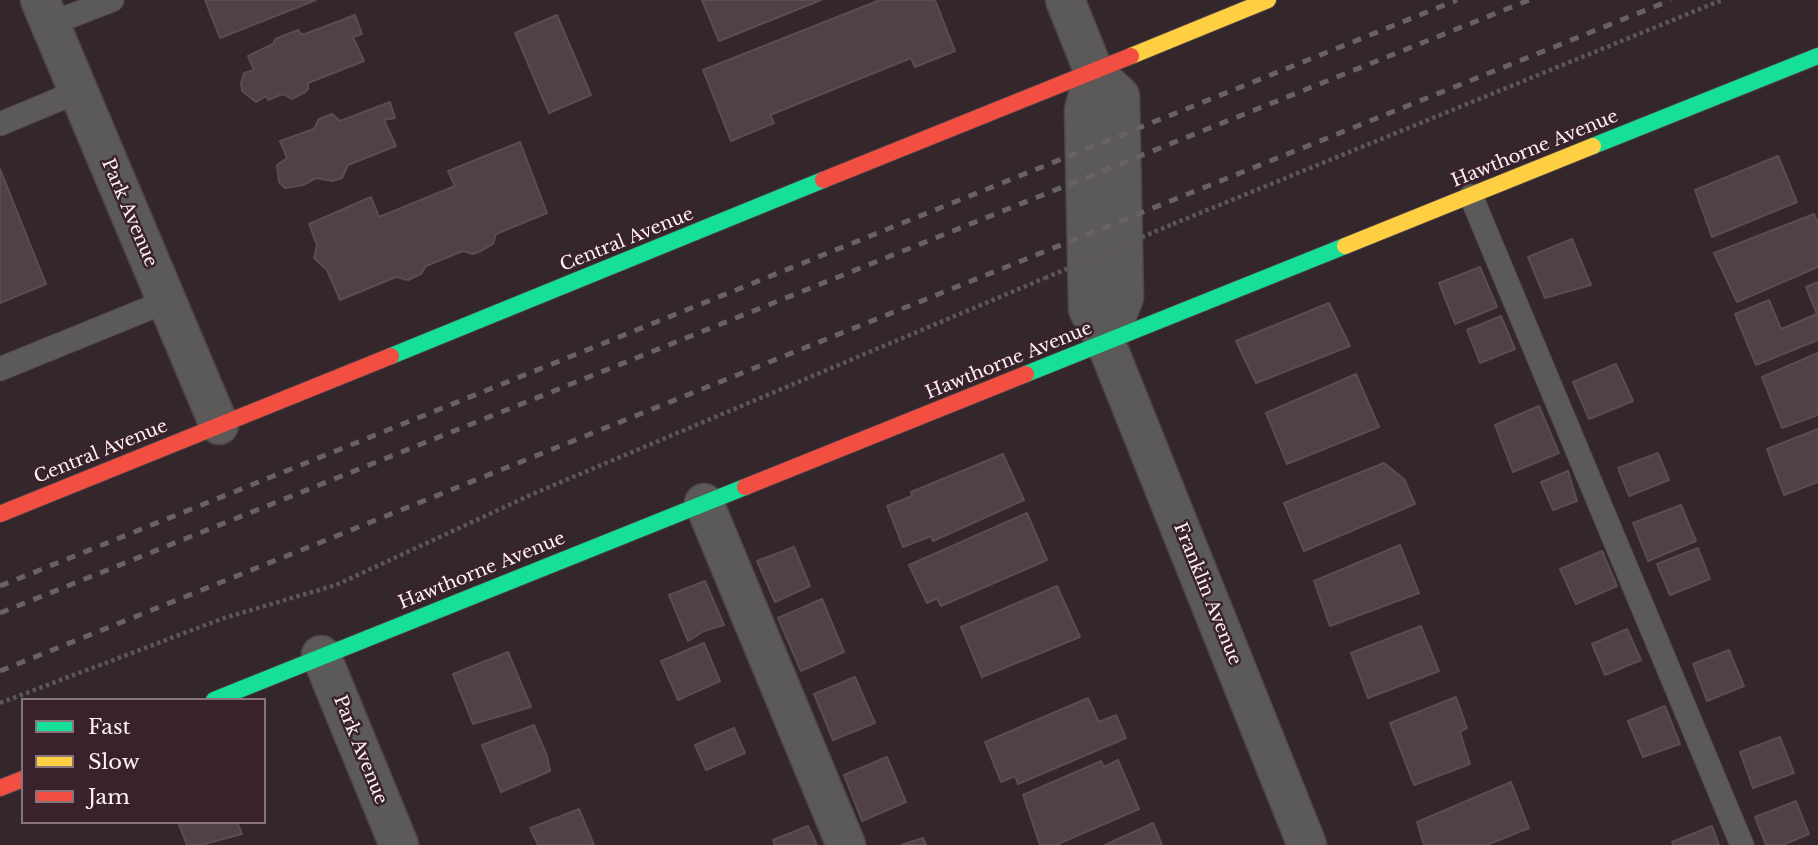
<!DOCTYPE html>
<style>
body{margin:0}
#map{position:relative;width:1818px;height:845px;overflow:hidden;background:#34272c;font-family:"Libre Baskerville",serif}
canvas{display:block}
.legend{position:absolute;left:21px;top:698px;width:245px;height:126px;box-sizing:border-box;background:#39222b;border:2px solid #88747c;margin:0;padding:9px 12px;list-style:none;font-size:21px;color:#fef0f5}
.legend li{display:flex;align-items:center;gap:14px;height:35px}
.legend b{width:35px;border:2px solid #88747c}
</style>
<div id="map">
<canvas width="1818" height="845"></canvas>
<ul class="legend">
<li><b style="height:9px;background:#16e098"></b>Fast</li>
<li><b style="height:9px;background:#ffcf43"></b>Slow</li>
<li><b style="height:9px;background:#f24e42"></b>Jam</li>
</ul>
</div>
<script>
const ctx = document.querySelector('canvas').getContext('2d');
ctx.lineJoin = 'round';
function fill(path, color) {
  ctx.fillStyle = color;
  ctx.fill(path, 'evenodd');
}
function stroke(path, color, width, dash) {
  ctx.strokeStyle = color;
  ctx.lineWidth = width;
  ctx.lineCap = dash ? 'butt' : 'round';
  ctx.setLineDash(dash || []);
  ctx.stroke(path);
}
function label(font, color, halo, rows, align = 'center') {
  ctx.font = font + ' "Libre Baskerville",serif';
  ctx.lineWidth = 5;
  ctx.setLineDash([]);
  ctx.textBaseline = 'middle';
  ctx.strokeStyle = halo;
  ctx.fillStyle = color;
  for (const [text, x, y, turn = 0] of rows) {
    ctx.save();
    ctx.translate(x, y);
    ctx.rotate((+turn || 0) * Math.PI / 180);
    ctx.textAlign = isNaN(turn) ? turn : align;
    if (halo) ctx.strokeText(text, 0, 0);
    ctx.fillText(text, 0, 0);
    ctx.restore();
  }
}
const building = new Path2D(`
 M 205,0 L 316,0 L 220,38 Z
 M 702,0 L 821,0 L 719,41 Z
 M 880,0 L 935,0 L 955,51 L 915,67 L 911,58 L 770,115 L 774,123 L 731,141 L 703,70 Z
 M 355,15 L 362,34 L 353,37 L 364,61 L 308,83 L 308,89 L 305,92 L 292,99 L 283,94 L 268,100 L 266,96 L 256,102 L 242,91 L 241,83 L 244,73 L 254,70 L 248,56 L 273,44 L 275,39 L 298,30 L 301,34 L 305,34 Z
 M 557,15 L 591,95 L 549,113 L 515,33 Z
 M 390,102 L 395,118 L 384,120 L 396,146 L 348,165 L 342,178 L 332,181 L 316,178 L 303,185 L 285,188 L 279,182 L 277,165 L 287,158 L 280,141 L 314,129 L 319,119 L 332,114 L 340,121 Z
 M 520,142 L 547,213 L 496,234 L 493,244 L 481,251 L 473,254 L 463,251 L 426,266 L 421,274 L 408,280 L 396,277 L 340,300 L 327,270 L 314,258 L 317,245 L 309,224 L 371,197 L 379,217 L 455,186 L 448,171 Z
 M 1778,156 L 1797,202 L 1712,237 L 1695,190 Z
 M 0,169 L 46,284 L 0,303 Z
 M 1814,214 L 1818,223 L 1818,267 L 1737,302 L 1714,253 Z
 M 1572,239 L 1591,285 L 1545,298 L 1528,257 Z
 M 1480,267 L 1497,307 L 1455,324 L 1439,283 Z
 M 1818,282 L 1818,340 L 1756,365 L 1735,314 L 1769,300 L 1781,329 L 1817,314 L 1806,287 Z
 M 1329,303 L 1350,346 L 1256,383 L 1236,341 Z
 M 1501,316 L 1515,349 L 1480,363 L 1467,330 Z
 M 1818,353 L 1818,415 L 1782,428 L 1762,377 Z
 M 1616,364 L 1633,401 L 1589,419 L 1573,382 Z
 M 1356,374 L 1379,427 L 1287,464 L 1266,413 Z
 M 1539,406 L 1559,453 L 1513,472 L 1495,425 Z
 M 1818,429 L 1818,482 L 1784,495 L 1767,449 Z
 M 1658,453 L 1669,480 L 1629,496 L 1618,468 Z
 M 1003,454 L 1024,500 L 933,541 L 931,536 L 903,547 L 887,506 L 912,496 L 911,492 Z
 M 1384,463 L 1404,479 L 1415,504 L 1304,551 L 1284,503 Z
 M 1568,471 L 1577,501 L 1553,510 L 1541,482 Z
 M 1681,505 L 1696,541 L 1648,561 L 1633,523 Z
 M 1027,513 L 1047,560 L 941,606 L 937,598 L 927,603 L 909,565 Z
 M 1400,545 L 1419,593 L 1330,626 L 1314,581 Z
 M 794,547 L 810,586 L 775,602 L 757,561 Z
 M 1698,548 L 1710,579 L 1670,595 L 1657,564 Z
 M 1602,551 L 1617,586 L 1576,604 L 1560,569 Z
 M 705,581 L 724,625 L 704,631 L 688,641 L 669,595 Z
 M 1057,586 L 1080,637 L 982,677 L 961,627 Z
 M 822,599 L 844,652 L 801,671 L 778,618 Z
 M 1421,626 L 1439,671 L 1368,698 L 1351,653 Z
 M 1627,629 L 1641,660 L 1605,675 L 1592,644 Z
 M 704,643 L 720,681 L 678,700 L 661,661 Z
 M 1729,650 L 1744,686 L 1707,701 L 1693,664 Z
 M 508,652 L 531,707 L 473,724 L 453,674 Z
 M 855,677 L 875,723 L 833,740 L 814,694 Z
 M 1456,697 L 1467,728 L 1460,732 L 1470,764 L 1414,785 L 1390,723 Z
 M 1088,698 L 1099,722 L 1116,715 L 1126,738 L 1018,784 L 1015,776 L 1001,782 L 985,742 Z
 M 1665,706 L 1680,744 L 1643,757 L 1628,721 Z
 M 534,725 L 547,756 L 550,771 L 501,792 L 482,745 Z
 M 734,728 L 745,753 L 706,770 L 695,745 Z
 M 1780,737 L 1794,773 L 1753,788 L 1740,752 Z
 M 887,757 L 906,802 L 862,821 L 844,775 Z
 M 1118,760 L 1139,809 L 1056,845 L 1040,845 L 1023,795 L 1101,761 L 1104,767 Z
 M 1511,782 L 1529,828 L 1487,845 L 1424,845 L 1417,822 Z
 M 1796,801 L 1809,834 L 1783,845 L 1766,845 L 1755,817 Z
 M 579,809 L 594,845 L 538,845 L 530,828 Z
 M 178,822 L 237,822 L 242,834 L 201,845 L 187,845 Z
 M 1153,823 L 1162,845 L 1105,845 Z
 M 808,826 L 817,845 L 775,845 L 773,840 Z
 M 1712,826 L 1719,845 L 1673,845 L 1672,842 Z
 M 923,838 L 926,845 L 901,845 Z`);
fill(building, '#504147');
stroke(building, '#584d51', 2);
const lane = new Path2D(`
 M 50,24 L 112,0
 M 0,124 L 79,91
 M 1471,196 L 1742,845
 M 0,369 L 167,301`);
const street = new Path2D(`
 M 40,0 L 219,425
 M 1065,0 L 1094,72 L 1120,96 L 1124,297 L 1106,343
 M 1094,72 L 1084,110 L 1088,309 L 1106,343 L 1307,845
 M 704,503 L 846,845
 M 321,655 L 399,845`);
const fast = new Path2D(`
 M 1593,146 L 1818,56
 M 391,356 L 823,180
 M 1026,374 L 1345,246
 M 214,700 L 745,487`);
const slow = new Path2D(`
 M 1131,56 L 1268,0
 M 1345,246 L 1593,146`);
const jam = new Path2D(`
 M 823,180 L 1131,56
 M 745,487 L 1026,374
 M 0,514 L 391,356
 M 0,788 L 23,779`);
stroke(lane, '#4f4449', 25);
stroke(street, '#4f4449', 41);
stroke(fast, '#4f4449', 18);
stroke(slow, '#4f4449', 18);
stroke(jam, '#4f4449', 18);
stroke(new Path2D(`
 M 1173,224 L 1722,0
 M 0,703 L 224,618 L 336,585 L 535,493 L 1045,278`), '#5c5858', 4.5, [3.5, 3.5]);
stroke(lane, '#5b5a58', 23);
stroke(street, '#5b5a58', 38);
stroke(fast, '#16e098', 16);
stroke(slow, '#ffcf43', 16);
stroke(jam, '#f24e42', 16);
stroke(new Path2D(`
 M 0,586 L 1457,0
 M 0,613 L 1529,0
 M 0,671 L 1671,0`), '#676263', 5, [9, 9]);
stroke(new Path2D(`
 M 1045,278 L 1173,224`), '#5c5858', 4.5, [3.5, 3.5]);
label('18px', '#fef0f5', '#39222b', [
 ["Hawthorne Avenue",1535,149,-22],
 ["Park Avenue",129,213,67],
 ["Central Avenue",627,240,-22],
 ["Hawthorne Avenue",1009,361,-22],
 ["Central Avenue",101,452,-22],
 ["Hawthorne Avenue",482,571,-22],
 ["Franklin Avenue",1207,594,68],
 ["Park Avenue",360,750,68]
]);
</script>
